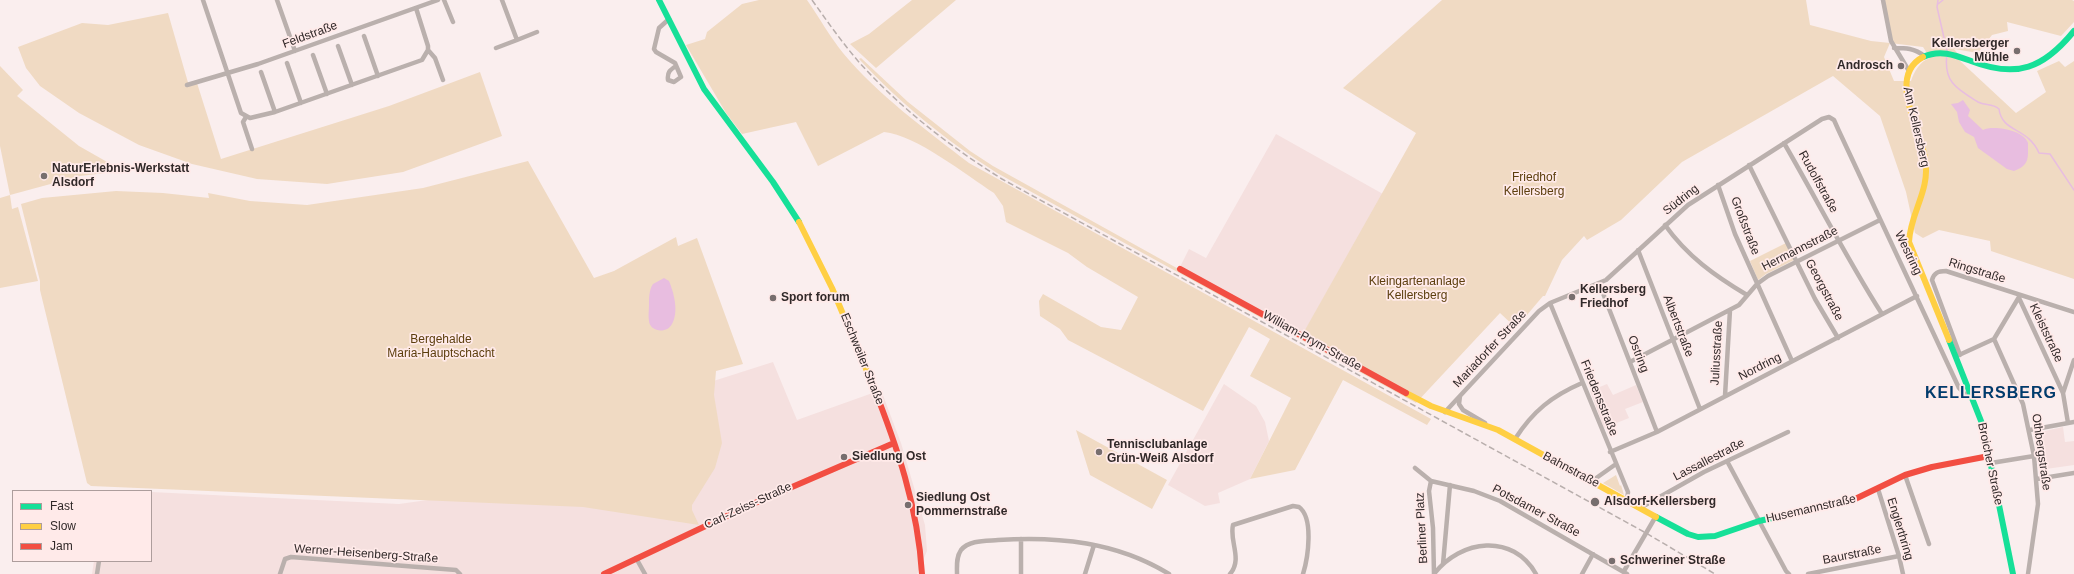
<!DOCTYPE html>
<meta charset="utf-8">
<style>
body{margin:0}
#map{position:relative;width:2074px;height:574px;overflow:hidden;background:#faeeee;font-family:Arial,sans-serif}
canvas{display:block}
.legend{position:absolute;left:12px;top:490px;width:140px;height:72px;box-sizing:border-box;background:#ffeae9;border:1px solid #ad9d9c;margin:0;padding:5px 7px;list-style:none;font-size:12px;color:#312929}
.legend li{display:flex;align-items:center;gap:8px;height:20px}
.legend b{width:20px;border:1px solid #ad9d9c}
</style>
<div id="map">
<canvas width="2074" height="574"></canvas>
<ul class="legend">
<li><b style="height:5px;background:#16e098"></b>Fast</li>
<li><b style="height:5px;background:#ffcf43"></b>Slow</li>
<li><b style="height:5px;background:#f24e42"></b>Jam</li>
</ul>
</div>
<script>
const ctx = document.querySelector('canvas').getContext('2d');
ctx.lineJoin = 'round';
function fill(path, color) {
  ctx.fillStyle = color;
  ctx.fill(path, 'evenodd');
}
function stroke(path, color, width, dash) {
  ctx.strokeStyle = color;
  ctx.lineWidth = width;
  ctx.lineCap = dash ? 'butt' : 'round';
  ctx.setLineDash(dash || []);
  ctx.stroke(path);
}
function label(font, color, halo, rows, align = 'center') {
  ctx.font = font + ' Arial,sans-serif';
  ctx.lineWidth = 3.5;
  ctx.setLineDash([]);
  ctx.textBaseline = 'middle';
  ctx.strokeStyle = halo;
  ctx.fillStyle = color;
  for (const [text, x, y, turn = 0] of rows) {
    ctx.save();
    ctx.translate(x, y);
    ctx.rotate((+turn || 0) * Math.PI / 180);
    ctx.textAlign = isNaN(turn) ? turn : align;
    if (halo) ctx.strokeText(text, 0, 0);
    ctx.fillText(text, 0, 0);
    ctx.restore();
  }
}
fill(new Path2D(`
 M 1276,134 L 1383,194 L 1301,338 L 1180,267 L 1189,249 L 1206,258 Z
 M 773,362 L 797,420 L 881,390 L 901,443 L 925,525 L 927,551 L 917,574 L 92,574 L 94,561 L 151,561 L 151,492 L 399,504 L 435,499 L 704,384 Z
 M 1224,384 L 1256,406 L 1265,422 L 1269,441 L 1250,479 L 1218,493 L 1220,503 L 1205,506 L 1168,485 Z
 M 1607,384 L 1613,395 L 1636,385 L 1643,402 L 1625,409 L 1629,418 L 1604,428 L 1590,391 Z
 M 2063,427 L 2065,442 L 2074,441 L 2074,465 L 2046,469 L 2043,451 L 2038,448 L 2036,433 Z`), '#f5e0df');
fill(new Path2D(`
 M 759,0 L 807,0 C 819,17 830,37 843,53 C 879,96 925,129 969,163 L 1431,419 L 1427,425 L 1343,380 L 1295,470 L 1250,479 L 1291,398 L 1250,376 L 1270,339 L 1249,327 L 1203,411 L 1068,340 L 1060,329 L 1040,316 L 1039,301 L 1043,294 L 1101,327 L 1121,330 L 1138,297 L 1087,267 L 1068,253 L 1006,222 L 1003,206 L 994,193 C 966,175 916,135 884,132 L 818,166 L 796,122 L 742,134 L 726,113 L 686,45 L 705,39 L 707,32 L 742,4 Z
 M 912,0 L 956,0 L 876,68 L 850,44 L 869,34 Z
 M 1442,0 L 1806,0 L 1810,25 L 1871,41 L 1890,43 L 1881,0 L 2072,0 L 2074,1 L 2074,22 L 2061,36 L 2007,22 L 2008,31 L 1992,35 L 1978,53 L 1954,49 L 1958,54 L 1958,59 L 2016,113 L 2046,92 L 2037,71 L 2059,61 L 2065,67 L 2074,61 L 2074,279 L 1991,251 L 1990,241 L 1939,230 L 1923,238 L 1915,233 L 1906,192 L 1880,116 L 1833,76 L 1682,162 L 1621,220 L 1587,240 L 1584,236 L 1562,260 L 1545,296 L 1543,296 L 1516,328 L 1500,313 L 1416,403 L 997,173 C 944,139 902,105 859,59 L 861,58 L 908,102 L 970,151 L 993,166 L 1301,337 L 1416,133 L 1343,88 ZM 1890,43 L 1923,47 L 1930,58 C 1920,61 1914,72 1911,81 L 1894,81 L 1884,57 Z
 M 168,13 L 189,86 L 197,83 L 221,159 L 389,106 L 480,72 L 502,136 L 403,172 L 327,184 L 257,179 L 192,164 L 139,145 L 79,113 L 40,86 L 26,68 L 18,47 L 82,23 L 108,25 Z
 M 0,66 L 23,90 L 17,96 L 79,146 L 123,171 L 80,176 L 10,195 L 12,209 L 18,207 L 38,281 L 0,288 L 0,198 L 10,195 L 0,146 Z
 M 528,161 L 594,278 L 614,271 L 676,237 L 678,246 L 697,238 L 743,364 L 716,371 L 714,395 L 722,443 L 715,468 L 692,505 L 692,510 L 699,525 L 583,507 L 91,486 L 87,483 L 40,290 L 40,281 L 21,204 L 42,198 L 116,191 L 163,193 L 209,198 L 208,193 L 250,201 L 307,205 L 423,188 Z
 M 1786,243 L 1794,260 L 1766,274 L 1758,280 L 1750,261 Z
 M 1076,430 L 1167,480 L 1152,509 L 1090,475 Z
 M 1616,475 L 1620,486 L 1621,485 L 1624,495 L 1603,483 Z`), '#f0dac3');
fill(new Path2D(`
 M 1963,100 L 1970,110 L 1968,116 L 1983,130 C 1993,125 2024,130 2028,143 C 2028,146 2028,150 2028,153 C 2028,163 2024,167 2014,171 L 2007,169 L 1978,148 L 1974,137 L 1965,132 L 1959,122 L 1957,112 L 1951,104 L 1958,103 Z
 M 664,278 L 669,281 C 674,293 679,312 672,324 C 667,334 650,332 649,321 C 648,316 649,310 649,305 C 649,298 649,290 653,284 Z`), '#e8bde0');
stroke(new Path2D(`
 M 1938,0 L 1937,7 L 1947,51
 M 1938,4 L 1943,0
 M 1947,54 C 1943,82 1957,89 1978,102 C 1985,106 1992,103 1999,109 C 2002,133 2028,127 2039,153 L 2050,154 L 2074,190`), '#e8bde0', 1.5);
stroke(new Path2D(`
 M 203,0 L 241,113 L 250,118 L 275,112 L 422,60 L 428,50 L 428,46 L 416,8
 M 277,0 L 295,51
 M 444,0 L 453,22
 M 1883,0 L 1891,41 L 1909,71
 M 669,19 L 659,28 L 654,49 L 656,52 L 675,63 L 681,77 L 674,82 L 668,80 C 667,72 670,70 676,66
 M 364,36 L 378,76
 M 517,40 L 537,32
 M 338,46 L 352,85
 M 496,48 L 517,40 L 502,0
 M 1894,48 C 1905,48 1915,48 1924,56
 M 428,50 L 435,58 L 443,80
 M 313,55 L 327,94
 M 287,63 L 301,103
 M 261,72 L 275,112
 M 187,85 L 258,64 L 438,0
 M 246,117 L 243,122 L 252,149
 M 1784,143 C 1817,200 1847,259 1882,314
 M 1749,165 L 1815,299 L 1838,338
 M 1718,185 L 1735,234 L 1792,361
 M 1665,225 C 1687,256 1715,276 1747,295
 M 1638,250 L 1700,409
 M 1599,283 L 1657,432
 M 2019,298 L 2063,393 L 2068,423
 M 1550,303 L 1628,492 L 1627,501
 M 1994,339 L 2023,404 L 2034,456 L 2038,504 L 2028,574
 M 1959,355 L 1994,339 L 2019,297
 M 1960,355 L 1932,280 C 1934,273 1938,271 1946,271 L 2074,312
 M 1630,362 L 1739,305 L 1757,284 L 1768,276 L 1880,220
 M 2063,393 L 2074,360
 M 1460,396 L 1459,404 L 1463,410 L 1485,423
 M 1725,396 L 1730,310
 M 1445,412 L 1539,311 L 1550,303 L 1606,280 L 1688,205 L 1822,119 L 1829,117 L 1834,120 L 1838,129 L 1959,388 L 1965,394 L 1972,395
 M 2030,430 L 2074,422
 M 1515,439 C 1533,411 1552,396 1582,383
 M 1610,452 L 1657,432 L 1917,296
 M 1727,461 L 1786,571 L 1789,574
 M 1991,463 L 2034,456
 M 1415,468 L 1431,481 L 1474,491 L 1500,501 L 1627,574
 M 1905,475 L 1929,544
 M 2037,479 L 2074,473
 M 1431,481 L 1429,491 L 1433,528 L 1434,574
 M 1592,481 L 1616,464
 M 1878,489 L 1899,556 L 1903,574
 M 1640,508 L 1704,472 L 1788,432
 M 1021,539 L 1021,574
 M 636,558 L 645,574
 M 1443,564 L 1450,485
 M 1624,571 L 1656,516
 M 97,574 L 99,561
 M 280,574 L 285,559 L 291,557 L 456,570 L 460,574
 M 957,574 C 957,566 956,557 961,550 C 969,540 986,541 998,540 C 1058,536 1117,542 1169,574
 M 1085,574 L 1094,545
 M 1230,574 C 1243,559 1229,541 1233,525 L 1293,506 L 1299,507 C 1314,518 1308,558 1303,574
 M 1434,574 C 1461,539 1513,533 1536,574
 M 1582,574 L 1593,554
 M 1808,574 L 1899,556`), '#bab0ad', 4.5);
stroke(new Path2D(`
 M 659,0 L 704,89 L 773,182 L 799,222
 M 1923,57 C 1940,49 1955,55 1971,61 C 2017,79 2044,68 2074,31
 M 1949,340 L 1983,426 L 2013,574
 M 1656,517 L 1688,534 L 1698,537 L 1715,536 L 1759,521 L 1853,500`), '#16e098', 6);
stroke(new Path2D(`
 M 1923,57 C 1887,76 1920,129 1925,158 C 1931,191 1910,212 1909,242 L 1949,340
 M 799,222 L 832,288 L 872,383
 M 1406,393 L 1431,406 L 1498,430 L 1656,517`), '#ffcf43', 6);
stroke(new Path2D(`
 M 1180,269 L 1406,393
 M 872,383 C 897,446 918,507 922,574
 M 1853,500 L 1905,475 L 1932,467 L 1989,456
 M 604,574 L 748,506 L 894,443`), '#f24e42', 6);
stroke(new Path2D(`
 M 812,0 C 827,21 841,41 858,61 C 900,108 949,146 1002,179 L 1646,533 L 1715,574`), '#b8aeac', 1.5, [6, 3]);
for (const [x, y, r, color] of [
 [2017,51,4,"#776e6e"],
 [1901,66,4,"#776e6e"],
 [44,176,4,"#776e6e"],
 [1572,297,4,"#776e6e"],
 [773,298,4,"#776e6e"],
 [1099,452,4,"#776e6e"],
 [844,457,4,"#776e6e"],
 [1595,502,5,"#776e6e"],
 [908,505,4,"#776e6e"],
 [1612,561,4,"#776e6e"]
]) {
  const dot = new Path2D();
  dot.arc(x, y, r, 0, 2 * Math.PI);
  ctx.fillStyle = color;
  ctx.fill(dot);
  stroke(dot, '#ffeae9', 1.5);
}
label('12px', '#312929', '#ffeae9', [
 ["Feldstraße",310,35,-20],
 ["Am Kellersberg",1916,127,77],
 ["Rudolfstraße",1818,182,61],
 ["Südring",1681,200,-38],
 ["Großstraße",1745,226,69],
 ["Hermannstraße",1800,249,-27],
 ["Westring",1908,253,64],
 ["Ringstraße",1977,271,17],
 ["Georgstraße",1824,290,62],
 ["Albertstraße",1678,326,69],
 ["Kleiststraße",2046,333,65],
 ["William-Prym-Straße",1312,341,29],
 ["Mariadorfer Straße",1490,349,-47],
 ["Juliusstraße",1717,353,-87],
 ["Ostring",1638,354,69],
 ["Eschweiler Straße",862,359,68],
 ["Nordring",1760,367,-27],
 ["Friedensstraße",1599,398,68],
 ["Othbergstraße",2041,452,82],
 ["Lassallestraße",1709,460,-27],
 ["Broicher Straße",1990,464,78],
 ["Bahnstraße",1571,470,28],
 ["Carl-Zeiss-Straße",748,506,-25],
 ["Husemannstraße",1811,509,-13],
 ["Potsdamer Straße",1536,511,28],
 ["Berliner Platz",1422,528,-93],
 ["Englerthring",1900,529,73],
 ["Werner-Heisenberg-Straße",366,554,4],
 ["Baurstraße",1852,555,-11]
]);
label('bold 12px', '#312929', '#ffeae9', [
 ["Kellersberger",2009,44,"right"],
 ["Mühle",2009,58,"right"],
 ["Androsch",1893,66,"right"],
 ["NaturErlebnis-Werkstatt",52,169],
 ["Alsdorf",52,183],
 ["Kellersberg",1580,290],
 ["Friedhof",1580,304],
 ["Sport forum",781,298],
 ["Tennisclubanlage",1107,445],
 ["Grün-Weiß Alsdorf",1107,459],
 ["Siedlung Ost",852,457],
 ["Siedlung Ost",916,498],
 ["Pommernstraße",916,512],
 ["Alsdorf-Kellersberg",1604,502],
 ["Schweriner Straße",1620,561]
], 'left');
label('12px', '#5c3e0d', '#ffeae9', [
 ["Friedhof",1534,178],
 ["Kellersberg",1534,192],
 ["Kleingartenanlage",1417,282],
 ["Kellersberg",1417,296],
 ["Bergehalde",441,340],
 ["Maria-Hauptschacht",441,354]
]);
ctx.letterSpacing = '1px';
label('bold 16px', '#023b6c', '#ffeae9', [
 ["KELLERSBERG",1991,394]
]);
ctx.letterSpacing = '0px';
</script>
